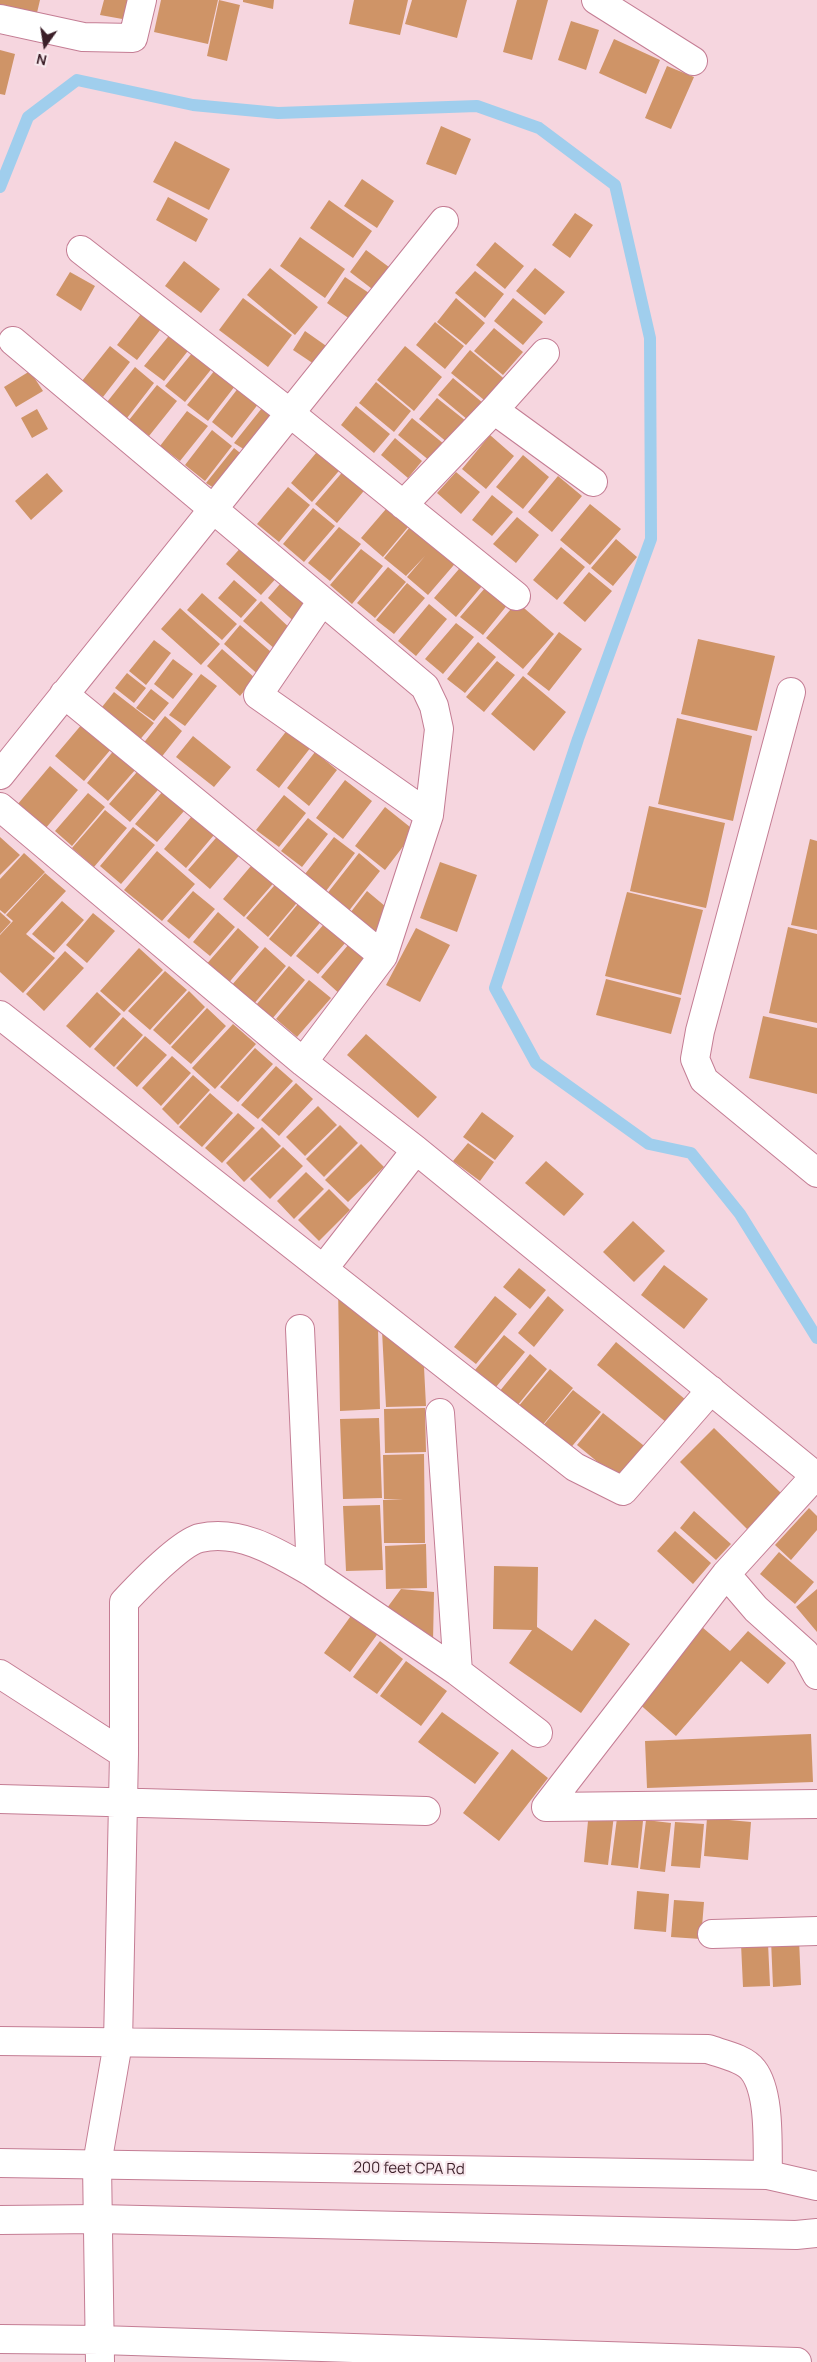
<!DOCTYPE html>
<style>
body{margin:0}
#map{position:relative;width:817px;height:2362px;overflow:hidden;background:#f6d6df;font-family:Manrope,sans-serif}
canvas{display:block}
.north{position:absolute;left:20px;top:20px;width:50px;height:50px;-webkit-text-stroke:4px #f8e8ed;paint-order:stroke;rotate:193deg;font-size:14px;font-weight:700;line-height:20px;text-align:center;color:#3b1f28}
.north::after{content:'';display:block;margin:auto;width:18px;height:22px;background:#3b1f28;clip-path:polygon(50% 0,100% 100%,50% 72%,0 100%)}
</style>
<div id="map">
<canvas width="817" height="2362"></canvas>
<div class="north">N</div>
</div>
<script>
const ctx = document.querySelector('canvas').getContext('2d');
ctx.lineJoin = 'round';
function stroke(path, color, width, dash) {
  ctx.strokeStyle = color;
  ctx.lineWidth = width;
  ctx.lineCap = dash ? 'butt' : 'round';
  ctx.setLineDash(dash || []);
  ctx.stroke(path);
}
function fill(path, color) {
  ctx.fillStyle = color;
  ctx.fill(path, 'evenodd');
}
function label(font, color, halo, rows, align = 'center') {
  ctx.font = font + ' Manrope,sans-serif';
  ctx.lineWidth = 4.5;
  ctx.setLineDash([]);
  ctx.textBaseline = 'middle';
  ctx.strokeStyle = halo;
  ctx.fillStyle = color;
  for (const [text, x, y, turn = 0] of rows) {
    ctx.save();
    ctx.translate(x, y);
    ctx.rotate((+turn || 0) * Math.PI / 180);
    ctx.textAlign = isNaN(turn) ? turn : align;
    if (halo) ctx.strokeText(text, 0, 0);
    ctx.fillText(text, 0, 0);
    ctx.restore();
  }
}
stroke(new Path2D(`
 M 0,187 L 28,117 L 77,80 L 193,105 L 278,113 L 477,106 L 539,128 L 615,185 L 650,338 L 651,539 L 578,739 L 495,988 L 536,1063 L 649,1144 L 691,1153 L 740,1214 L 817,1338`), '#a0ceed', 12);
fill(new Path2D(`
 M 0,0 L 40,0 L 36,17 L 0,9 Z
 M 104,0 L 133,0 L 128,20 L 100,15 Z
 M 161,0 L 218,0 L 208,44 L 154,32 Z
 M 219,0 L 240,5 L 227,61 L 207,56 Z
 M 243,0 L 274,0 L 273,9 L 243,2 Z
 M 354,0 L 408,0 L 400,35 L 349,24 Z
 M 412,0 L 467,0 L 457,38 L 405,24 Z
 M 517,0 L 548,0 L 532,60 L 503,52 Z
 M 571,21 L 599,30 L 586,70 L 558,60 Z
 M 614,39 L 660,60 L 646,94 L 599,73 Z
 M 0,50 L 15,54 L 5,95 L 0,94 Z
 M 667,66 L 694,77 L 671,129 L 645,118 Z
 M 441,126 L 471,139 L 456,175 L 426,164 Z
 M 175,141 L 230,169 L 209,210 L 153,182 Z
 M 362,179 L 394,201 L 377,228 L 344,206 Z
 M 168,197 L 208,219 L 196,242 L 156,220 Z
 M 329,200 L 372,231 L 353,258 L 310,228 Z
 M 575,213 L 593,225 L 570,258 L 552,245 Z
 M 300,237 L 345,269 L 325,298 L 280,266 Z
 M 495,242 L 524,266 L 505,289 L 476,265 Z
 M 366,250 L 397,273 L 380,295 L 350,272 Z
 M 184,261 L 220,289 L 201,313 L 165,286 Z
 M 270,268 L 318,307 L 295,335 L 247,295 Z
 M 535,268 L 565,292 L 545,315 L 516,291 Z
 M 475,271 L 504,294 L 485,318 L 455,293 Z
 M 70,272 L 95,286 L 81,311 L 56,295 Z
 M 345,277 L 375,297 L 357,324 L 327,303 Z
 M 243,298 L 292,335 L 268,367 L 219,330 Z
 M 456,298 L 485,323 L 466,345 L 437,322 Z
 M 513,298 L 543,322 L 523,345 L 494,321 Z
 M 144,310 L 164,325 L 137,360 L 117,345 Z
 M 435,322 L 464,346 L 445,369 L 416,345 Z
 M 494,328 L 523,352 L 503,375 L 474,351 Z
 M 305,331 L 332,350 L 320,368 L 293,350 Z
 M 172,332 L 191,347 L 164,381 L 144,366 Z
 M 110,346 L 130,362 L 103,397 L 82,381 Z
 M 405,346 L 442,377 L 414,411 L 377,380 Z
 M 470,350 L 508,382 L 489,404 L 451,373 Z
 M 193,352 L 213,367 L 185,402 L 165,386 Z
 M 135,367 L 154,383 L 127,418 L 107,402 Z
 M 215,370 L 235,386 L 208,421 L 187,405 Z
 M 30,371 L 43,391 L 16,407 L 4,387 Z
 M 453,378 L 483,403 L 468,420 L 438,395 Z
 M 376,382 L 411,411 L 394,432 L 359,403 Z
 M 157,385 L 177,401 L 149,436 L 129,420 Z
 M 239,387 L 259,403 L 232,438 L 212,422 Z
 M 437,398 L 466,421 L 448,443 L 419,419 Z
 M 356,406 L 390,434 L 374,453 L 341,425 Z
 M 262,408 L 280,421 L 253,455 L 234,443 Z
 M 37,409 L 48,429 L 32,438 L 21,418 Z
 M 187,411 L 208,426 L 180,461 L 160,446 Z
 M 412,418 L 444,444 L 430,461 L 398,435 Z
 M 212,430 L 232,446 L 205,481 L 185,465 Z
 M 490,435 L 514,456 L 486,489 L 462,469 Z
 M 395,438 L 422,461 L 408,478 L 381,455 Z
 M 321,447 L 344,465 L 312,502 L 291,483 Z
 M 234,448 L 249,460 L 222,493 L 206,483 Z
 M 523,455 L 549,477 L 523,509 L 496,487 Z
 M 346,468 L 368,486 L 337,523 L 315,504 Z
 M 456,472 L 480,492 L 461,514 L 437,493 Z
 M 47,473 L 63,491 L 31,520 L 15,501 Z
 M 558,476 L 582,496 L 552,532 L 528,512 Z
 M 288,487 L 310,505 L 279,542 L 257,524 Z
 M 492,495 L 513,512 L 492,536 L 472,520 Z
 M 392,502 L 414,520 L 383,557 L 361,538 Z
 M 590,504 L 621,529 L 590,565 L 560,540 Z
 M 313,508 L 335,526 L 304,562 L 283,544 Z
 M 517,517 L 539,535 L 516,563 L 493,544 Z
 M 415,521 L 459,559 L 428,595 L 407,577 L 425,556 L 406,576 L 384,558 Z
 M 339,527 L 361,544 L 330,581 L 308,563 Z
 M 616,539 L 637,557 L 613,586 L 591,568 Z
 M 244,544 L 279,575 L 261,595 L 226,564 Z
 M 561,547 L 585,567 L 557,600 L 533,580 Z
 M 361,549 L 383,566 L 352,604 L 330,585 Z
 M 465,562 L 487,580 L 456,617 L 434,598 Z
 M 388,567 L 406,582 L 375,618 L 357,603 Z
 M 589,572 L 612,591 L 585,622 L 563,603 Z
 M 286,577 L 318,604 L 299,626 L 268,598 Z
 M 234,580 L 257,600 L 241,618 L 218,598 Z
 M 491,581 L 513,598 L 483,635 L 460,617 Z
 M 407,583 L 425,598 L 394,634 L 376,620 Z
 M 202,593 L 237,624 L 222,640 L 187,610 Z
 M 261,601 L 293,631 L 276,650 L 243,621 Z
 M 517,602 L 554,634 L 523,669 L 486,638 Z
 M 429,604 L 447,619 L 416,656 L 398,641 Z
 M 180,608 L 220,644 L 201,665 L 161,629 Z
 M 456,623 L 474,637 L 443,674 L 425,659 Z
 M 240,625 L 278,658 L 262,678 L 224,644 Z
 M 559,632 L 582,649 L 549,691 L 527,674 Z
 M 698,639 L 775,656 L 757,731 L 681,714 Z
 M 154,640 L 171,653 L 146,685 L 129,671 Z
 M 478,642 L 496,657 L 465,693 L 447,679 Z
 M 222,649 L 255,678 L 240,696 L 207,666 Z
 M 173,659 L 193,674 L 173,699 L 154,684 Z
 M 497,661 L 515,675 L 484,712 L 466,697 Z
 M 127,673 L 146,688 L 134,703 L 115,688 Z
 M 201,674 L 217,686 L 185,726 L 169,715 Z
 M 523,676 L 566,712 L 534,751 L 491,714 Z
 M 151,689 L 169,703 L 154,721 L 136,708 Z
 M 114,692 L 154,723 L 137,743 L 98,712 Z
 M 165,716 L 182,731 L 160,759 L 142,745 Z
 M 88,717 L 117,742 L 84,781 L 55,756 Z
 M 677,718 L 752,736 L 733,821 L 658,804 Z
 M 288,729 L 311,747 L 279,788 L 256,770 Z
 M 193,736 L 231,767 L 214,787 L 176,757 Z
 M 120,743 L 142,762 L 108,801 L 87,783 Z
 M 315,752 L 337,770 L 309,806 L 287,788 Z
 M 143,765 L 164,783 L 130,822 L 109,804 Z
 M 50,766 L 78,790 L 45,829 L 17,805 Z
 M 345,780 L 372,801 L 343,839 L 316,818 Z
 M 169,784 L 191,803 L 157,842 L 135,824 Z
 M 88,793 L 105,807 L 72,846 L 55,831 Z
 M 284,795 L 306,813 L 279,847 L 256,830 Z
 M 649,806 L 725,823 L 706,908 L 630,891 Z
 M 385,807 L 415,831 L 385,870 L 355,846 Z
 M 105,810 L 127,828 L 94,867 L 72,848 Z
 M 197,810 L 219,829 L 186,868 L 164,849 Z
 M 308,818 L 328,834 L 302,867 L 281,851 Z
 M 133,827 L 155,845 L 121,884 L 100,866 Z
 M 222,831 L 244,850 L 210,889 L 188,870 Z
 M 0,837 L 20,855 L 0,875 Z
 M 334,837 L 355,853 L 326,891 L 305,874 Z
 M 810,839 L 817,841 L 817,930 L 791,925 Z
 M 157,851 L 195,884 L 162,921 L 124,890 Z
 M 24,853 L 45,872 L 5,914 L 0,910 L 0,879 Z
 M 359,853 L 380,871 L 348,912 L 326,895 Z
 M 256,860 L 278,878 L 244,917 L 223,899 Z
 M 440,862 L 477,875 L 457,932 L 420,918 Z
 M 45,873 L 66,891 L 26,934 L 55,958 L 23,993 L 0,972 L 0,935 L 13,921 L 6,915 Z
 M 280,879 L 301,898 L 268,937 L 246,918 Z
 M 193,891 L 215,909 L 189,939 L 167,921 Z
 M 367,891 L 392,912 L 376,940 L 347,917 Z
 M 627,892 L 703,910 L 681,995 L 605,976 Z
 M 302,899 L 324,918 L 291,957 L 269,939 Z
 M 62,901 L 84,920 L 54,953 L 32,934 Z
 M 0,912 L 11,922 L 0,934 Z
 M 218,912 L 235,927 L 210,956 L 193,942 Z
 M 93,913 L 115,931 L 87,963 L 66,945 Z
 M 325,923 L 346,942 L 318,974 L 296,956 Z
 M 788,927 L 817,934 L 817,1023 L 769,1013 Z
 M 238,928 L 259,947 L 226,986 L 204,967 Z
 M 416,928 L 450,945 L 420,1002 L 386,985 Z
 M 349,944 L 370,963 L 342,996 L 321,977 Z
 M 265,947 L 286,966 L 253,1005 L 231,986 Z
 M 139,948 L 163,970 L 124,1012 L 100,991 Z
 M 65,951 L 84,968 L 44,1011 L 26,994 Z
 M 289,966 L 305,980 L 272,1019 L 256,1005 Z
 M 165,971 L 187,990 L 150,1030 L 128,1011 Z
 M 606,979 L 681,998 L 671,1034 L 596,1015 Z
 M 309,980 L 331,998 L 297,1037 L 276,1019 Z
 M 189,991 L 205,1007 L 170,1045 L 153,1030 Z
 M 97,992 L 121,1014 L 90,1048 L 66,1026 Z
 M 207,1008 L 226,1026 L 191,1064 L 171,1047 Z
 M 763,1016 L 817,1028 L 817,1094 L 749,1078 Z
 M 123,1017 L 143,1035 L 114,1067 L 94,1049 Z
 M 233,1024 L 256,1044 L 215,1089 L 192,1068 Z
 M 366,1034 L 437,1097 L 418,1118 L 347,1055 Z
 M 145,1036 L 167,1055 L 137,1087 L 116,1068 Z
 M 255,1048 L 273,1064 L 238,1102 L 220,1087 Z
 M 172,1056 L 191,1073 L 161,1106 L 142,1088 Z
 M 276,1066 L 293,1081 L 258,1119 L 241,1105 Z
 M 193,1075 L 210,1090 L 178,1125 L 162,1109 Z
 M 296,1083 L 313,1099 L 279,1136 L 261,1120 Z
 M 210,1093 L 233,1113 L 202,1147 L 179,1127 Z
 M 318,1106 L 337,1125 L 305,1156 L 286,1137 Z
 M 482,1112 L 514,1136 L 495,1160 L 463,1137 Z
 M 238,1113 L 255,1128 L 222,1163 L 205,1148 Z
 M 340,1125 L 358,1143 L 324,1177 L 306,1159 Z
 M 262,1127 L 281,1146 L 244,1182 L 226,1163 Z
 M 468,1143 L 494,1162 L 480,1181 L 453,1161 Z
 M 361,1144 L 384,1167 L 348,1202 L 325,1180 Z
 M 283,1147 L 303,1166 L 270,1199 L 250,1179 Z
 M 546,1161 L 584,1194 L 564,1216 L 525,1183 Z
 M 306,1172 L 324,1189 L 294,1219 L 277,1201 Z
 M 329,1189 L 350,1210 L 319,1241 L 298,1220 Z
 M 633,1221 L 665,1251 L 634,1282 L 603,1252 Z
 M 664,1265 L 708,1299 L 684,1329 L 641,1295 Z
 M 519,1268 L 546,1290 L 530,1309 L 503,1287 Z
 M 338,1284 L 378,1328 L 380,1409 L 340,1411 Z
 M 495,1296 L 517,1314 L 476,1364 L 454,1347 Z
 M 548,1296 L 564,1310 L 534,1347 L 518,1333 Z
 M 382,1331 L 424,1367 L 426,1406 L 386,1407 Z
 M 504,1335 L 525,1352 L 496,1387 L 475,1370 Z
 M 616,1342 L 686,1400 L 667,1423 L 597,1365 Z
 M 530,1354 L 547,1369 L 517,1406 L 499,1392 Z
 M 550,1369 L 573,1388 L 541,1427 L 517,1408 Z
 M 573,1390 L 601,1412 L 568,1451 L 541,1428 Z
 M 425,1408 L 426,1452 L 385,1453 L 384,1409 Z
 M 603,1413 L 648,1449 L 622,1482 L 577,1445 Z
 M 379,1418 L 382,1498 L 343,1499 L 340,1419 Z
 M 714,1428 L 782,1494 L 747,1529 L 680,1462 Z
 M 424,1454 L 425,1543 L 384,1543 L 383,1500 L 403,1499 L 384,1499 L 383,1455 Z
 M 380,1505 L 383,1570 L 346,1571 L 343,1506 Z
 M 809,1508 L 817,1516 L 817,1530 L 791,1560 L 775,1545 Z
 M 694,1511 L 731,1544 L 716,1560 L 680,1528 Z
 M 675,1531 L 711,1563 L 693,1584 L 657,1551 Z
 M 426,1544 L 427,1588 L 386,1589 L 385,1546 Z
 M 779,1552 L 814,1582 L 795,1604 L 760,1574 Z
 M 494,1566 L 538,1567 L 537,1627 L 572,1651 L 595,1619 L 630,1644 L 581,1713 L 509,1663 L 532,1630 L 493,1629 Z
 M 401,1589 L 434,1592 L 433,1642 L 387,1608 Z
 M 817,1589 L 817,1632 L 796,1607 Z
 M 353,1613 L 379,1632 L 350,1672 L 324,1653 Z
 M 702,1627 L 730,1651 L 748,1631 L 786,1663 L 768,1684 L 741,1661 L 676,1736 L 637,1702 Z
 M 380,1641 L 403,1659 L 377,1694 L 353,1677 Z
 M 406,1661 L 447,1691 L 421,1726 L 380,1696 Z
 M 442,1712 L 499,1753 L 475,1784 L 418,1742 Z
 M 811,1734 L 813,1782 L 647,1788 L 645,1741 Z
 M 512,1749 L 548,1778 L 499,1841 L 463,1813 Z
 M 589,1811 L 614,1815 L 608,1865 L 584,1862 Z
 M 617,1818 L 643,1821 L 638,1868 L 611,1865 Z
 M 707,1818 L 751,1822 L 748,1860 L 704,1856 Z
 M 646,1820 L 671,1823 L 665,1872 L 640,1869 Z
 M 675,1822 L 704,1824 L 700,1868 L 671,1866 Z
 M 637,1891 L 669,1894 L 666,1932 L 634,1929 Z
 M 674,1900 L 704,1902 L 701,1939 L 671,1937 Z
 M 799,1939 L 801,1985 L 773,1987 L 771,1940 Z
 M 768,1943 L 770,1986 L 743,1987 L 741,1944 Z`), '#cf9467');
const minor = new Path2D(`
 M 596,0 L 693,61
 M 0,19 L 83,37 L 133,38 L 142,0
 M 81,250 L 290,413 L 516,596
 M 13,341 L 425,687 L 434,706 L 439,729 L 429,815 L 383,956 L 303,1062
 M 494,410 L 593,482
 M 403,505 L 494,410 L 545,353
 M 322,601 L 258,695 L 429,815
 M 791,692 L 700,1031 L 695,1059 L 704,1080 L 817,1173
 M 64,694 L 383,956
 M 0,775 L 444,221
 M 0,807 L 303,1062 L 416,1150 L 817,1477
 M 0,1015 L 575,1467 L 623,1491 L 711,1390
 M 324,1268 L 416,1150
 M 300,1329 L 311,1572 L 458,1672 L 440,1413
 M 726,1574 L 756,1609 L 805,1653 L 817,1675
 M 458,1672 L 538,1733
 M 0,1674 L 124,1754
 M 0,1799 L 426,1811
 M 546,1807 L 726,1574 L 816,1475
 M 546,1807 L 817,1804
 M 712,1934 L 817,1931
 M 0,2041 L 708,2049 C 722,2054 744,2058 753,2070 C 771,2093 767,2147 768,2175
 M 0,2339 L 100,2340 L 797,2362
 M 100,2362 L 97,2164 L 118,2043 L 124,1754 L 124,1602 C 139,1586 181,1542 200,1538 C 241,1529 278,1553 311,1572`);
const tertiary = new Path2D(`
 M 0,2163 L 768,2175 L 817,2186
 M 0,2220 L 98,2219 L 796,2235 L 817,2233`);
stroke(minor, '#c47d94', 30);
stroke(tertiary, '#c47d94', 30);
stroke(minor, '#fff', 28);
stroke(tertiary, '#fff', 28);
label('15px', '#3b1f28', '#f8e8ed', [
 ["200 feet CPA Rd",409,2169,1]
]);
</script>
